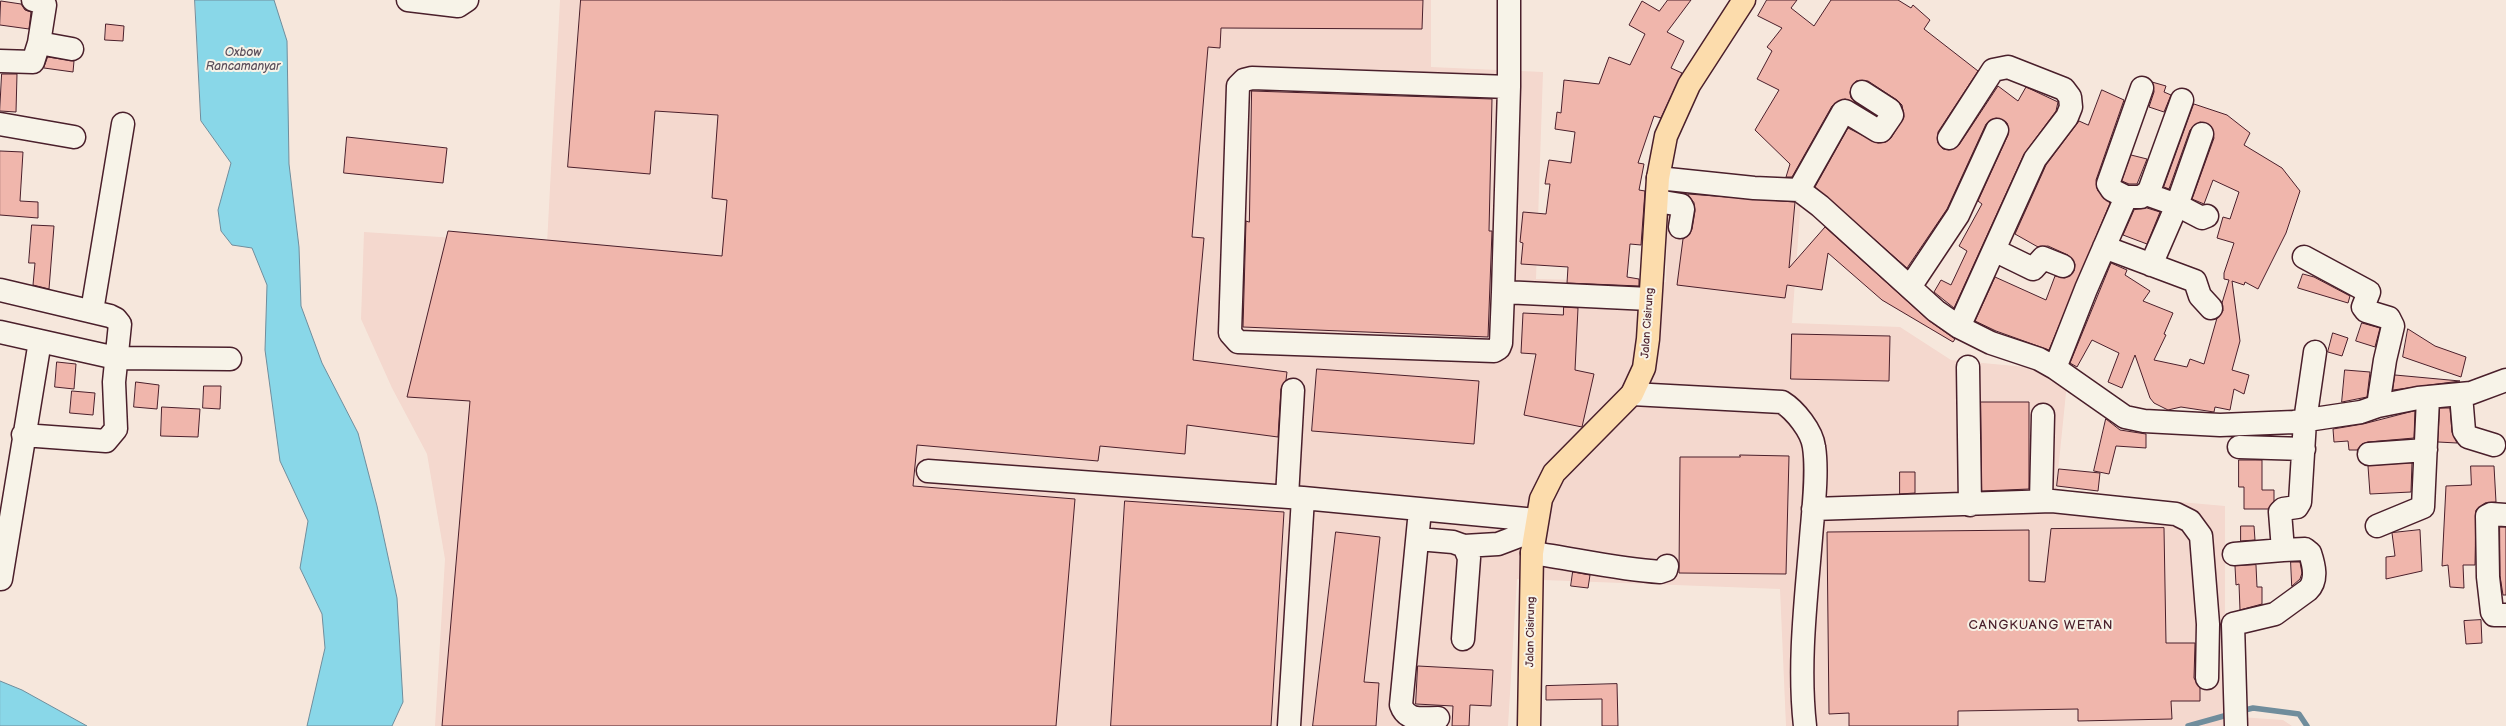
<!DOCTYPE html>
<style>
body{margin:0}
canvas{display:block;background:#f6e7dc}
</style>
<canvas width="2506" height="726"></canvas>
<script>
const ctx = document.querySelector('canvas').getContext('2d');
ctx.lineJoin = 'round';
function fill(path, color) {
  ctx.fillStyle = color;
  ctx.fill(path, 'evenodd');
}
function stroke(path, color, width, dash) {
  ctx.strokeStyle = color;
  ctx.lineWidth = width;
  ctx.lineCap = dash ? 'butt' : 'round';
  ctx.setLineDash(dash || []);
  ctx.stroke(path);
}
function label(font, color, halo, rows, align = 'center') {
  ctx.font = font + ' "Balsamiq Sans",sans-serif';
  ctx.lineWidth = 4;
  ctx.setLineDash([]);
  ctx.textBaseline = 'middle';
  ctx.strokeStyle = halo;
  ctx.fillStyle = color;
  for (const [text, x, y, turn = 0] of rows) {
    ctx.save();
    ctx.translate(x, y);
    ctx.rotate((+turn || 0) * Math.PI / 180);
    ctx.textAlign = isNaN(turn) ? turn : align;
    if (halo) ctx.strokeText(text, 0, 0);
    ctx.fillText(text, 0, 0);
    ctx.restore();
  }
}
fill(new Path2D(`
 M 560,0 L 1431,0 L 1431,67 L 1543,72 L 1536,279 L 1666,282 L 1668,186 L 1801,199 L 1792,323 L 1900,327 L 1951,360 L 2036,368 L 2067,383 L 2056,491 L 2225,506 L 2225,716 L 2283,720 L 2292,726 L 1786,726 L 1780,589 L 1517,579 L 1508,726 L 435,726 L 445,559 L 427,454 L 392,388 L 361,319 L 364,232 L 547,244 Z`), '#f4d8ce');
const water = new Path2D(`
 M 195,0 L 274,0 L 287,41 L 289,164 L 299,247 L 301,306 L 322,363 L 358,433 L 377,506 L 397,598 L 403,702 L 392,726 L 307,726 L 325,648 L 322,614 L 300,568 L 308,521 L 280,461 L 265,350 L 267,285 L 252,248 L 232,245 L 221,231 L 218,210 L 231,163 L 201,121 Z
 M 0,681 L 22,690 L 87,726 L 0,726 Z`);
fill(water, '#89d7e8');
stroke(water, '#708d9c', 1);
stroke(new Path2D(`
 M 2241,711 L 2253,708 L 2299,714 L 2307,726
 M 2188,726 L 2231,714`), '#708d9c', 5.5);
const building = new Path2D(`
 M 581,0 L 1423,0 L 1422,29 L 1221,28 L 1220,48 L 1208,47 L 1192,237 L 1204,238 L 1193,360 L 1287,372 L 1286,380 L 1281,389 L 1278,437 L 1187,425 L 1185,454 L 1100,446 L 1098,461 L 917,445 L 913,486 L 1075,499 L 1056,726 L 442,726 L 470,401 L 407,397 L 448,231 L 722,256 L 727,200 L 712,198 L 718,115 L 655,111 L 650,174 L 568,167 Z
 M 1668,0 L 1691,0 L 1667,32 L 1684,41 L 1671,68 L 1682,73 L 1661,118 L 1654,116 L 1638,163 L 1644,164 L 1639,190 L 1645,191 L 1641,245 L 1630,244 L 1627,277 L 1639,279 L 1639,286 L 1567,283 L 1568,267 L 1521,264 L 1523,243 L 1520,242 L 1523,212 L 1546,214 L 1550,184 L 1545,184 L 1549,160 L 1571,163 L 1575,132 L 1555,129 L 1557,112 L 1561,113 L 1564,80 L 1599,84 L 1609,57 L 1630,65 L 1645,34 L 1629,25 L 1642,1 L 1659,11 Z
 M 1767,0 L 1797,0 L 1791,8 L 1814,26 L 1831,0 L 1898,0 L 1911,8 L 1913,5 L 1930,20 L 1924,29 L 1978,71 L 1938,132 L 1938,143 L 1943,149 L 1949,150 L 1959,145 L 1998,86 L 2018,101 L 2026,87 L 2058,102 L 2056,111 L 2024,154 L 1954,308 L 1934,292 L 1941,280 L 1951,285 L 1967,251 L 1959,246 L 1982,204 L 1978,201 L 2008,135 L 2007,123 L 1996,118 L 1986,124 L 1947,209 L 1907,268 L 1815,187 L 1848,128 L 1878,143 L 1886,142 L 1891,138 L 1904,117 L 1902,105 L 1897,100 L 1868,81 L 1856,81 L 1850,92 L 1851,98 L 1857,104 L 1845,99 L 1832,106 L 1792,177 L 1786,177 L 1790,164 L 1755,130 L 1779,90 L 1757,79 L 1772,51 L 1767,47 L 1782,28 L 1758,16 Z
 M 1,1 L 21,4 L 25,10 L 31,12 L 29,29 L 0,25 Z
 M 106,24 L 124,26 L 123,41 L 105,40 Z
 M 48,57 L 74,61 L 73,72 L 44,68 Z
 M 2,74 L 17,74 L 16,112 L 0,111 Z
 M 2152,82 L 2166,86 L 2164,92 L 2171,95 L 2164,112 L 2149,107 L 2154,92 Z
 M 2102,90 L 2124,100 L 2096,180 L 2098,191 L 2110,203 L 2049,350 L 1996,331 L 1975,321 L 1995,277 L 2046,300 L 2055,276 L 2065,278 L 2074,271 L 2075,264 L 2068,255 L 2048,246 L 2038,247 L 2015,234 L 2046,165 L 2079,121 L 2088,125 Z
 M 1252,91 L 1492,99 L 1489,231 L 1492,231 L 1488,337 L 1243,327 L 1246,221 L 1249,222 Z
 M 2194,104 L 2227,115 L 2250,133 L 2244,145 L 2282,168 L 2300,191 L 2286,233 L 2258,289 L 2245,282 L 2244,285 L 2232,281 L 2240,341 L 2232,370 L 2249,375 L 2244,394 L 2234,389 L 2230,410 L 2215,407 L 2214,412 L 2181,407 L 2168,410 L 2154,403 L 2150,398 L 2135,355 L 2122,388 L 2108,382 L 2119,353 L 2092,340 L 2077,367 L 2070,363 L 2111,263 L 2127,270 L 2125,275 L 2150,291 L 2143,301 L 2173,313 L 2164,334 L 2166,335 L 2154,360 L 2187,367 L 2190,359 L 2204,364 L 2217,318 L 2223,311 L 2222,303 L 2229,280 L 2224,279 L 2224,273 L 2234,243 L 2217,238 L 2223,217 L 2230,219 L 2239,192 L 2213,180 L 2204,204 L 2192,199 L 2214,138 L 2211,126 L 2200,122 L 2190,130 L 2169,189 L 2164,187 Z
 M 347,137 L 447,148 L 443,183 L 344,173 Z
 M 0,151 L 23,152 L 20,201 L 38,202 L 38,218 L 0,215 Z
 M 2131,155 L 2147,159 L 2137,184 L 2129,184 L 2122,181 Z
 M 1688,194 L 1795,202 L 1789,268 L 1825,227 L 1928,320 L 1955,339 L 1953,342 L 1882,300 L 1828,253 L 1822,290 L 1787,285 L 1785,298 L 1677,285 L 1683,239 L 1689,235 L 1692,229 L 1695,211 L 1694,203 Z
 M 2147,208 L 2160,212 L 2147,244 L 2123,235 L 2134,210 Z
 M 32,225 L 54,226 L 49,289 L 33,285 L 35,263 L 29,263 Z
 M 2303,274 L 2314,277 L 2350,296 L 2348,303 L 2298,288 Z
 M 1564,307 L 1578,308 L 1575,370 L 1594,374 L 1582,427 L 1524,415 L 1536,354 L 1521,353 L 1523,313 L 1563,315 Z
 M 2362,323 L 2380,328 L 2375,347 L 2356,341 Z
 M 2408,329 L 2435,346 L 2466,357 L 2461,377 L 2403,357 Z
 M 2333,333 L 2348,338 L 2342,356 L 2328,352 Z
 M 1792,334 L 1890,336 L 1889,381 L 1791,379 Z
 M 57,362 L 76,364 L 74,389 L 55,387 Z
 M 1317,369 L 1479,381 L 1474,444 L 1312,431 Z
 M 2345,370 L 2370,372 L 2367,397 L 2342,402 Z
 M 2395,375 L 2460,381 L 2393,390 Z
 M 136,382 L 159,385 L 157,409 L 134,407 Z
 M 204,386 L 221,386 L 220,409 L 203,408 Z
 M 72,391 L 95,393 L 93,415 L 70,413 Z
 M 1981,402 L 2029,402 L 2029,489 L 1982,491 Z
 M 162,407 L 200,409 L 198,437 L 161,436 Z
 M 2440,408 L 2450,408 L 2452,432 L 2457,443 L 2438,442 Z
 M 2415,411 L 2414,438 L 2368,442 L 2362,444 L 2357,450 L 2349,450 L 2348,441 L 2334,442 L 2333,429 L 2363,424 Z
 M 2106,419 L 2120,430 L 2146,434 L 2146,448 L 2116,446 L 2109,474 L 2094,471 Z
 M 1740,455 L 1789,456 L 1786,574 L 1679,573 L 1680,457 L 1740,457 Z
 M 2239,460 L 2262,460 L 2262,490 L 2274,490 L 2274,501 L 2268,509 L 2244,509 L 2244,487 L 2239,487 Z
 M 2412,463 L 2411,492 L 2370,494 L 2368,466 Z
 M 2471,466 L 2494,466 L 2496,502 L 2485,503 L 2476,510 L 2475,565 L 2463,565 L 2464,588 L 2450,587 L 2448,565 L 2442,566 L 2446,486 L 2471,485 Z
 M 2059,469 L 2100,473 L 2098,491 L 2057,486 Z
 M 1900,472 L 1915,472 L 1915,493 L 1900,494 Z
 M 1125,501 L 1284,512 L 1271,726 L 1111,726 Z
 M 2241,526 L 2254,526 L 2255,540 L 2241,541 Z
 M 2500,527 L 2506,527 L 2506,595 L 2503,595 L 2500,576 Z
 M 2164,528 L 2166,643 L 2195,643 L 2194,678 L 2200,688 L 2200,701 L 2171,701 L 2172,719 L 2078,721 L 2078,709 L 1958,711 L 1958,726 L 1849,726 L 1849,713 L 1829,714 L 1827,532 L 2029,530 L 2029,581 L 2045,582 L 2051,529 Z
 M 2420,530 L 2422,571 L 2386,579 L 2386,557 L 2395,556 L 2392,533 Z
 M 1336,532 L 1380,537 L 1364,682 L 1379,683 L 1376,726 L 1313,726 Z
 M 2291,562 L 2300,562 L 2302,573 L 2300,579 L 2292,586 Z
 M 2256,565 L 2257,587 L 2262,587 L 2262,604 L 2240,610 L 2239,584 L 2236,585 L 2235,566 Z
 M 1573,572 L 1590,575 L 1588,588 L 1571,586 Z
 M 2481,620 L 2482,643 L 2466,644 L 2464,621 Z
 M 1418,666 L 1493,670 L 1491,706 L 1470,705 L 1469,726 L 1452,726 L 1453,706 L 1416,704 Z
 M 1617,684 L 1618,726 L 1602,726 L 1602,699 L 1546,700 L 1546,686 Z`);
fill(building, '#f0b6ac');
stroke(building, '#4a1f2b', 1);
const minor = new Path2D(`
 M 33,0 L 42,1 L 45,5 L 39,43 L 72,49
 M 408,0 L 458,6 L 467,0
 M 1509,0 L 1509,87 L 1503,292 L 1649,299
 M 0,61 L 33,62 L 39,43
 M 0,124 L 74,137
 M 1949,138 L 1993,70 L 2008,67 L 2064,89 L 2070,97 L 2071,107 L 2067,117 L 2035,159 L 1959,327
 M 1658,178 L 1754,188 L 1799,190 L 1820,206 L 1936,311 L 1959,327 L 1991,343 L 2039,359 L 2055,368 L 2125,417 L 2144,421 L 2220,425 L 2294,422 L 2361,412 L 2378,406 L 2418,398 L 2471,393 L 2506,380
 M 1799,190 L 1843,112 L 1845,111 L 1878,131 L 1881,131 L 1892,115 L 1890,110 L 1862,92
 M 2146,194 L 2177,205 L 2202,134
 M 2126,197 L 2141,197 L 2149,191 L 2182,100
 M 1657,201 L 1681,205 L 1683,209 L 1680,227
 M 2104,247 L 2195,281 L 2200,296 L 2211,308
 M 1994,250 L 2033,269 L 2043,258 L 2063,266
 M 2304,257 L 2369,292 L 2363,307 L 2366,311 L 2389,318 L 2393,326 L 2385,360 L 2378,406
 M 2151,265 L 2177,205 L 2202,218 L 2207,216
 M 1910,287 L 1958,215 L 1997,130
 M 0,290 L 110,316 L 116,319 L 120,324 L 114,382 L 116,429 L 106,441 L 23,435
 M 1503,292 L 1501,343 L 1499,348 L 1494,351 L 1238,342 L 1230,333 L 1238,86 L 1244,80 L 1252,78 L 1509,87
 M 92,311 L 123,124
 M 0,332 L 116,358 L 230,359
 M 1968,367 L 1970,505
 M 2055,368 L 2086,289 L 2126,197 L 2112,190 L 2108,184 L 2142,88
 M 1632,394 L 1782,402 C 1795,410 1812,431 1814,447 C 1818,473 1813,512 1811,538 C 1806,600 1798,664 1805,726
 M 2461,395 L 2464,431 L 2468,437 L 2494,445
 M 2239,447 L 2304,449
 M 2369,454 L 2426,450
 M 928,471 L 1303,498 L 1536,520
 M 1287,497 L 1293,390
 M 2041,501 L 2043,415
 M 1813,509 L 2052,501 L 2176,514 L 2190,521 L 2201,536 L 2208,624 L 2207,678
 M 1420,510 L 1401,705 C 1407,722 1423,718 1438,718
 M 2506,515 L 2491,514 L 2487,516 L 2488,577 L 2492,612 L 2494,615 L 2506,615
 M 2377,526 L 2423,507 L 2428,398
 M 1418,539 L 1453,542 L 1464,546 L 1469,558 L 1463,639
 M 1464,546 L 1498,544 L 1535,530
 M 1532,553 C 1575,559 1616,569 1660,572 L 1666,570 L 1667,566
 M 2234,554 L 2283,550 L 2280,512 L 2283,509 L 2297,507 L 2300,502 L 2305,421 L 2315,352
 M 1,579 L 40,341
 M 1289,726 L 1303,498
 M 2236,726 L 2233,624 L 2275,614 L 2308,590 C 2318,580 2314,565 2310,553 L 2305,549 L 2283,550`);
const major = new Path2D(`
 M 1529,726 L 1532,553 L 1541,499 L 1554,473 L 1632,394 L 1644,368 L 1648,339 L 1658,178 L 1666,136 L 1689,85 L 1744,0`);
stroke(minor, '#4a1f2b', 25);
stroke(major, '#4a1f2b', 25);
stroke(minor, '#f7f3e8', 22);
stroke(major, '#fcdcac', 22);
label('11px', '#4a1f2b', '#f7f3e8', [
 ["Jalan Cisirung",1648,323,-86],
 ["Jalan Cisirung",1531,632,-89]
]);
label('italic 12px', '#5a4d5a', '#f7f3e8', [
 ["Oxbow",243,53],
 ["Rancamanyar",243,67]
]);
ctx.letterSpacing = '1px';
label('13px', '#4a1f2b', '#f7f3e8', [
 ["CANGKUANG WETAN",2041,626]
]);
ctx.letterSpacing = '0px';
</script>
